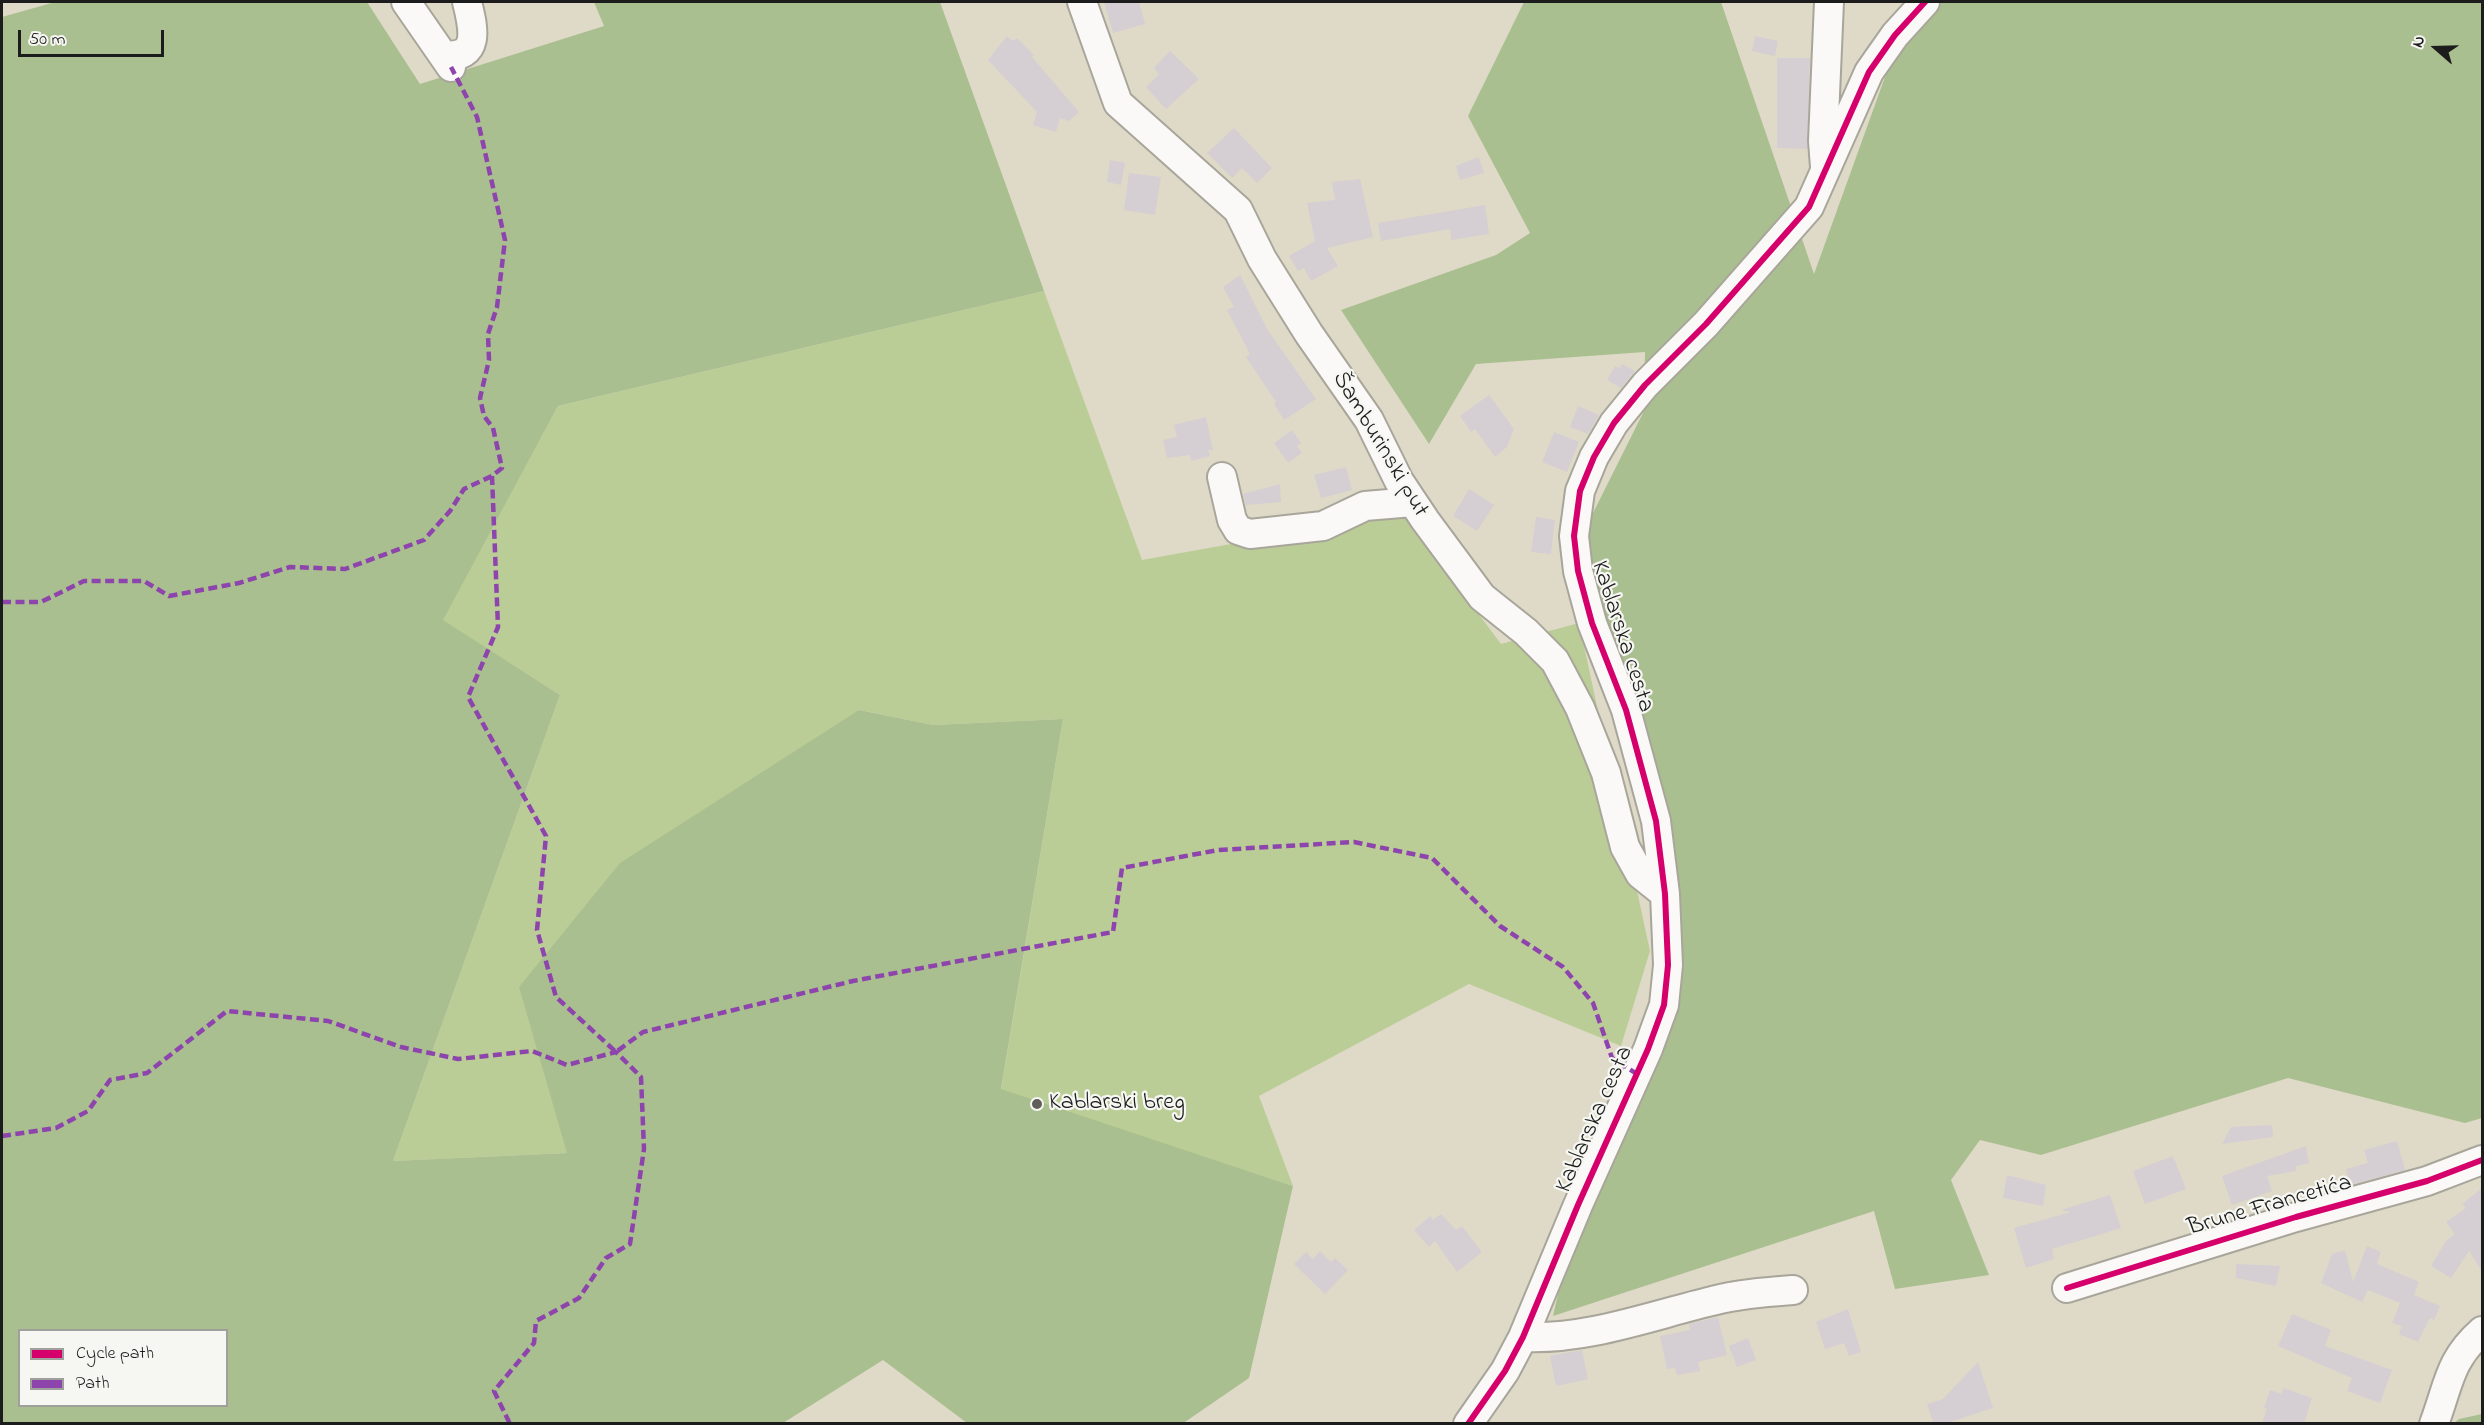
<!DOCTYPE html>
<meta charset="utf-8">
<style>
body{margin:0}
#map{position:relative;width:2484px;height:1425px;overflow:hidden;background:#dfdac8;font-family:"Indie Flower",sans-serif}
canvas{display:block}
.frame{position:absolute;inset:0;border:3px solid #1c1c1c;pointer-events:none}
.legend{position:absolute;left:18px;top:1329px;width:210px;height:78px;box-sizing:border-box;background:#f6f6f2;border:2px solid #9f9f9c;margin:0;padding:8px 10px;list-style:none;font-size:18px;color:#1c1c1c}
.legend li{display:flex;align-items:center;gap:12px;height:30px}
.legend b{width:30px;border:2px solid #9f9f9c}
.north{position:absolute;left:2406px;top:18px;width:60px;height:60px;-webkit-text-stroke:4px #f6f6f2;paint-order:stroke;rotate:290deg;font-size:16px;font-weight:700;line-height:24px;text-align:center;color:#1c1c1c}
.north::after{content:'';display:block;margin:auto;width:21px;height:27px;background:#1c1c1c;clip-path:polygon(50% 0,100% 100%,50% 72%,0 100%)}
.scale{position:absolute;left:18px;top:30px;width:146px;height:27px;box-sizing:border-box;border:3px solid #1c1c1c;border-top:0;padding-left:8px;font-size:18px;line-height:21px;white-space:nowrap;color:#1c1c1c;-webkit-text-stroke:4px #f6f6f2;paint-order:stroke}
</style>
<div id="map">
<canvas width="2484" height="1425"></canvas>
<div class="frame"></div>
<ul class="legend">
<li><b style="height:8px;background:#d6006c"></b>Cycle path</li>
<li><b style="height:8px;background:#8e44ad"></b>Path</li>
</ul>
<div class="north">N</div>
<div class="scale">50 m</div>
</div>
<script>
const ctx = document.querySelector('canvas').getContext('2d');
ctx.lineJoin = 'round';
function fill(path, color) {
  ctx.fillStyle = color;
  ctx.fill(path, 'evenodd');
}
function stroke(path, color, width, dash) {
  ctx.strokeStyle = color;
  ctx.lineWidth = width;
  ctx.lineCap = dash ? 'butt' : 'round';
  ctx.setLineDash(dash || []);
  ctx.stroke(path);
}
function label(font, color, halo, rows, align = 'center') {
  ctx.font = font + ' "Indie Flower",sans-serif';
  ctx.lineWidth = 4.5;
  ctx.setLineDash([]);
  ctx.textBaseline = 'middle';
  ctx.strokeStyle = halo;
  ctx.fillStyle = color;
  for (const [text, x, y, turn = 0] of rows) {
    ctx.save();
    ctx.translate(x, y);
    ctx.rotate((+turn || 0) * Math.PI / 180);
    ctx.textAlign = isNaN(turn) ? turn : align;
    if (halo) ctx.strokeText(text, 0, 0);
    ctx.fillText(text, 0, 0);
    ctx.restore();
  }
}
fill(new Path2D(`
 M 1044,291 L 1142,560 L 1403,513 L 1501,644 L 1579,623 L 1650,951 L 1621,1046 L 1469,984 L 1259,1096 L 1293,1186 L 1001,1090 L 1063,719 L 933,725 L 859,710 L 567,1153 L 393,1161 L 560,695 L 442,620 L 558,406 Z`), '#bbcd96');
fill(new Path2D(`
 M 55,2 L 367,2 L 420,84 L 604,26 L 594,2 L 940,2 L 1044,291 L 558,406 L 443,620 L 560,695 L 393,1161 L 567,1153 L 519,987 L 620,863 L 859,710 L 933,725 L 1063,719 L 1001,1089 L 1293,1186 L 1249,1378 L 1182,1424 L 967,1423 L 883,1360 L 783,1423 L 2,1424 L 2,17 ZM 20,1330 L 226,1330 L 226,1406 L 20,1406 Z
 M 1524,2 L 1721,2 L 1814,274 L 1885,77 L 1920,2 L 2482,2 L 2482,1118 L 2465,1123 L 2288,1078 L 2041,1155 L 1980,1140 L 1951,1180 L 1989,1275 L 1895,1289 L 1874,1211 L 1553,1316 L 1573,1229 L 1676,1002 L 1678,910 L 1599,616 L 1586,527 L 1644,411 L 1645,352 L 1476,364 L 1429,444 L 1341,310 L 1496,255 L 1530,233 L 1468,116 Z
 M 2482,1414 L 2482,1423 L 2454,1423 L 2459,1419 Z`), '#aabf8f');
fill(new Path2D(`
 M 1104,2 L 1139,2 L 1145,24 L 1113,33 Z
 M 1007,36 L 1013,41 L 1017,38 L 1034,55 L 1032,57 L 1079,112 L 1069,121 L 1060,118 L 1056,132 L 1033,125 L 1037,112 L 988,60 Z
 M 1755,36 L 1778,41 L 1775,56 L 1752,51 Z
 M 1170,51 L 1199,79 L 1166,109 L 1146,87 L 1159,74 L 1154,68 Z
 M 1777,58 L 1810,58 L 1807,149 L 1777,148 Z
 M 1234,128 L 1272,168 L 1257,183 L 1242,168 L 1232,178 L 1207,153 Z
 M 1479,157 L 1484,173 L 1460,180 L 1456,166 Z
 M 1110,160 L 1125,163 L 1121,185 L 1107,182 Z
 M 1129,173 L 1161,177 L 1155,215 L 1124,210 Z
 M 1360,179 L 1373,237 L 1327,248 L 1338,266 L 1311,281 L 1304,268 L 1298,271 L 1289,256 L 1315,241 L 1307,203 L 1335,200 L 1332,182 Z
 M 1485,205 L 1489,234 L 1451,240 L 1450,229 L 1381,241 L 1378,223 Z
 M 1240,275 L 1267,329 L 1316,399 L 1284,420 L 1274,404 L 1276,402 L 1246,357 L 1250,354 L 1227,310 L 1234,307 L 1223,287 Z
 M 1622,364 L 1635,371 L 1621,388 L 1607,380 L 1615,366 L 1620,368 Z
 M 1489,395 L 1514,429 L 1507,447 L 1495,457 L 1475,429 L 1471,432 L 1460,416 Z
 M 1578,406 L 1599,415 L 1588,434 L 1570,427 Z
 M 1206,417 L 1213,450 L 1208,450 L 1210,456 L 1191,461 L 1190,455 L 1167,458 L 1163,440 L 1177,437 L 1174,425 Z
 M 1292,430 L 1301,443 L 1297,446 L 1302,453 L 1288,463 L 1274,443 Z
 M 1554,432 L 1579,442 L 1567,472 L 1542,462 Z
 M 1346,467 L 1352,490 L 1321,498 L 1314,475 Z
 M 1280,484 L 1281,502 L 1246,505 L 1243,494 Z
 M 1469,489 L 1494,505 L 1477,531 L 1453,516 Z
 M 1536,517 L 1555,520 L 1551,554 L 1531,552 Z
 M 2272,1125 L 2273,1137 L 2222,1144 L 2231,1127 Z
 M 2397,1141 L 2405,1170 L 2350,1185 L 2346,1169 L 2368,1163 L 2364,1150 Z
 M 2306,1146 L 2309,1163 L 2296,1166 L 2296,1171 L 2267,1176 L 2272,1191 L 2232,1205 L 2222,1176 Z
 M 2173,1156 L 2186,1189 L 2145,1204 L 2133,1171 Z
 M 2007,1175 L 2046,1185 L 2043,1206 L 2003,1198 Z
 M 2482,1188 L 2482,1271 L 2469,1251 L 2451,1278 L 2431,1266 L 2446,1241 L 2455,1234 L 2446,1222 L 2466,1208 L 2462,1204 Z
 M 2110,1195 L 2121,1228 L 2052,1249 L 2054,1259 L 2026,1268 L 2014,1228 L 2071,1212 L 2061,1210 Z
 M 1441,1214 L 1456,1230 L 1462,1226 L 1482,1252 L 1457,1272 L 1435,1241 L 1429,1247 L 1414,1230 L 1430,1216 L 1433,1220 Z
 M 2367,1246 L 2381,1252 L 2377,1264 L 2419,1282 L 2414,1295 L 2440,1306 L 2434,1320 L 2430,1318 L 2418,1342 L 2399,1334 L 2402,1326 L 2392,1323 L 2400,1303 L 2368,1290 L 2362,1302 L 2321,1283 L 2332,1254 L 2345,1250 L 2353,1282 Z
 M 1320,1251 L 1331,1262 L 1335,1258 L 1348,1270 L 1325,1294 L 1294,1264 L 1306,1252 L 1313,1259 Z
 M 2236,1264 L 2280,1266 L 2276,1286 L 2236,1278 Z
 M 1848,1309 L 1861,1352 L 1849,1356 L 1844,1343 L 1825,1349 L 1816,1322 Z
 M 2292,1314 L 2331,1330 L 2325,1346 L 2392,1370 L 2380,1403 L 2347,1391 L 2352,1378 L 2278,1346 Z
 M 1718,1317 L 1727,1355 L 1698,1362 L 1700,1371 L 1677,1375 L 1675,1368 L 1667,1369 L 1660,1336 L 1690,1330 L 1689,1324 Z
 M 1748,1338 L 1756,1360 L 1737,1367 L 1729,1346 Z
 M 1582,1350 L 1588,1379 L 1556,1386 L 1550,1356 Z
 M 1978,1362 L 1993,1408 L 1944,1424 L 1934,1424 L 1927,1404 L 1943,1399 Z
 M 2283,1388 L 2312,1398 L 2304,1424 L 2262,1424 L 2267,1408 L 2264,1408 L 2270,1390 L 2282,1394 Z`), '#d5ced2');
const minor = new Path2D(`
 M 406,2 L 451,67
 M 1082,2 L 1118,103 L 1238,210 L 1262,259 L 1309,334 L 1369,420 L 1399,481 L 1425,520 L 1482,597 L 1526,632 L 1555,661 L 1580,708 L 1606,773 L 1625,847 L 1640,874 L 1665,894
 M 443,55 C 482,60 473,26 467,2
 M 1825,167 L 1823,141 L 1829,2
 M 1222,477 L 1232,520 L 1238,530 L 1250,534 L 1323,526 L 1365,506 L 1413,502
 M 2067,1288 L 2296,1217 L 2427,1181 L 2482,1160
 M 1523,1337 C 1587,1340 1650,1316 1712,1301 C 1738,1294 1767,1292 1793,1290
 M 1468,1424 L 1505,1371 L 1523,1337 L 1578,1205 L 1648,1049 L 1664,1005 L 1668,965 L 1665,894 L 1656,821 L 1626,710 L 1592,623 L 1578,571 L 1574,536 L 1580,491 L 1594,457 L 1614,423 L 1645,385 L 1706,324 L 1809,207 L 1869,72 L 1895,35 L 1925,2
 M 2434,1424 C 2449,1384 2449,1360 2482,1331`);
stroke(minor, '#a8a59a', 32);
stroke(minor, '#faf9f7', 28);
stroke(new Path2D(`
 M 492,476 L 498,627 L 468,697 L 546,836 L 537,930 L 556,997 L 616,1052 L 643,1032 L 853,981 L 1113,932 L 1122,868 L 1218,850 L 1354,842 L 1432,858 L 1500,926 L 1563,967 L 1593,1003 L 1612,1058 L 1637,1074
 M 2,602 L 41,602 L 84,581 L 144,581 L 169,596 L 239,583 L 290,567 L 345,569 L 424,540 L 450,511 L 464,489 L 492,476 L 502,468 L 493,428 L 484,416 L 480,398 L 489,360 L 488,334 L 497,307 L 505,240 L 477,117 L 451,67
 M 2,1136 L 56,1128 L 88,1111 L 110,1080 L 147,1073 L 227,1011 L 328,1021 L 401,1047 L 458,1059 L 532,1051 L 567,1065 L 616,1052 L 641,1077 L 644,1149 L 630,1244 L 606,1258 L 579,1298 L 536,1321 L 534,1343 L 494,1391 L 510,1424`), '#8e44ad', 4.5, [9, 4.5]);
stroke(new Path2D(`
 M 2067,1288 L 2296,1217 L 2427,1181 L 2482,1160
 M 1468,1424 L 1505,1371 L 1523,1337 L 1578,1205 L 1648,1049 L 1664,1005 L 1668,965 L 1665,894 L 1656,821 L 1626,710 L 1592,623 L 1578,571 L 1574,536 L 1580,491 L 1594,457 L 1614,423 L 1645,385 L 1706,324 L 1809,207 L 1869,72 L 1895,35 L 1925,2`), '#d6006c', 6);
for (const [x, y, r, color] of [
 [1037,1104,6,"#605e58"]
]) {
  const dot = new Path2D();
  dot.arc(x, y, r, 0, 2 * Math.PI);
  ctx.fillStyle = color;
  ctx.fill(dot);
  stroke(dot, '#f6f6f2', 2);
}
label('24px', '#1c1c1c', '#f6f6f2', [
 ["Šamburinski put",1379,445,59],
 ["Kablarska cesta",1621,637,72],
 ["Kablarska cesta",1596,1120,-66],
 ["Brune Francetića",2270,1207,-16]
]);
label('24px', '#1c1c1c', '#f6f6f2', [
 ["Kablarski breg",1049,1104]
], 'left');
</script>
